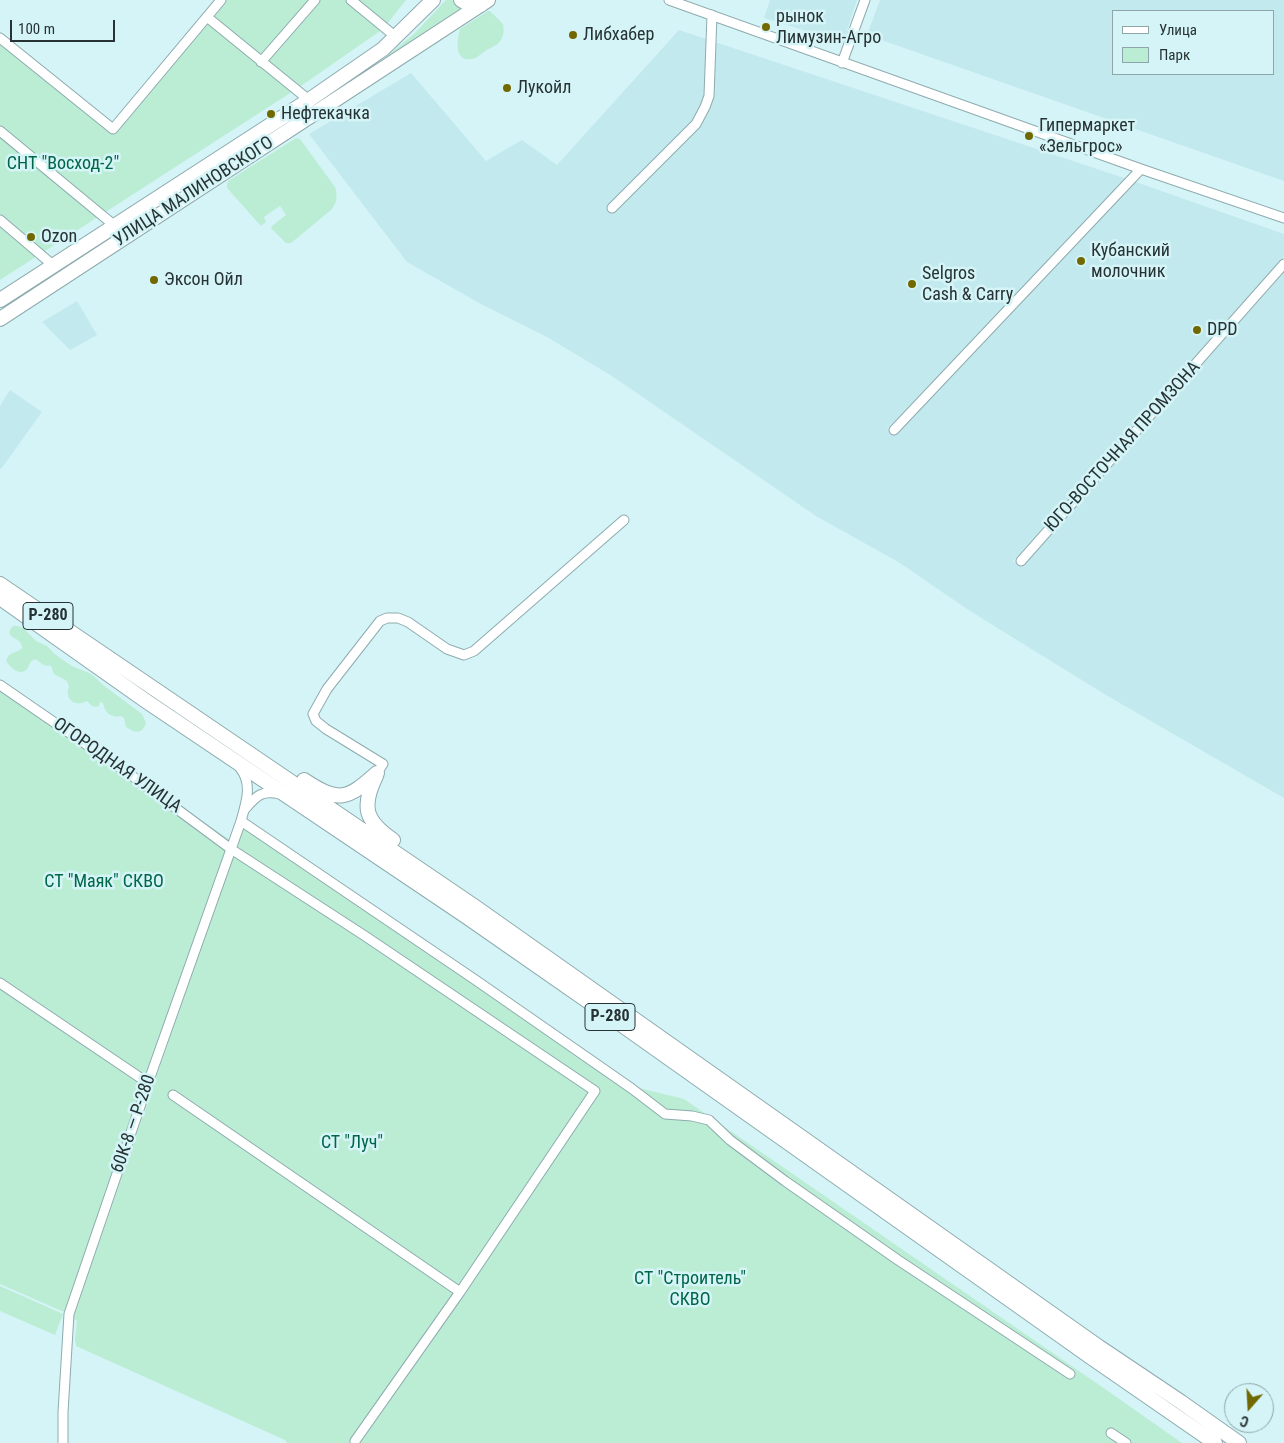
<!DOCTYPE html>
<meta charset="utf-8">
<style>
body{margin:0}
#map{position:relative;width:1284px;height:1443px;overflow:hidden;background:#d5f4f7;font-family:"Roboto Condensed",sans-serif}
canvas{display:block}
.legend{position:absolute;left:1112px;top:10px;width:162px;height:65px;box-sizing:border-box;background:#d5f4f7;border:1px solid #8fa6a9;margin:0;padding:6px 9px;list-style:none;font-size:15px;color:#263233}
.legend li{display:flex;align-items:center;gap:10px;height:25px}
.legend b{width:25px;border:1px solid #8fa6a9}
.north{position:absolute;left:1224px;top:1383px;width:50px;height:50px;box-sizing:border-box;background:#d5f4f7;border:1px solid #8fa6a9;border-radius:50%;rotate:199deg;font-size:14px;font-weight:700;line-height:20px;text-align:center;color:#263233}
.north::after{content:'';display:block;margin:auto;width:18px;height:22px;background:#716800;clip-path:polygon(50% 0,100% 100%,50% 72%,0 100%)}
.scale{position:absolute;left:10px;top:20px;width:105px;height:22px;box-sizing:border-box;border:2px solid #263233;border-top:0;padding-left:6px;font-size:15px;line-height:18px;white-space:nowrap;color:#263233;-webkit-text-stroke:4px #d5f4f7;paint-order:stroke}
</style>
<div id="map">
<canvas width="1284" height="1443"></canvas>
<ul class="legend">
<li><b style="height:6px;background:#fff"></b>Улица</li>
<li><b style="height:14px;background:#baedd4"></b>Парк</li>
</ul>
<div class="north">С</div>
<div class="scale">100 m</div>
</div>
<script>
const ctx = document.querySelector('canvas').getContext('2d');
ctx.lineJoin = 'round';
function fill(path, color) {
  ctx.fillStyle = color;
  ctx.fill(path, 'evenodd');
}
function stroke(path, color, width, dash) {
  ctx.strokeStyle = color;
  ctx.lineWidth = width;
  ctx.lineCap = dash ? 'butt' : 'round';
  ctx.setLineDash(dash || []);
  ctx.stroke(path);
}
function label(font, color, halo, rows, align = 'center') {
  ctx.font = font + ' "Roboto Condensed",sans-serif';
  ctx.lineWidth = 5;
  ctx.setLineDash([]);
  ctx.textBaseline = 'middle';
  ctx.strokeStyle = halo;
  ctx.fillStyle = color;
  for (const [text, x, y, turn = 0] of rows) {
    ctx.save();
    ctx.translate(x, y);
    ctx.rotate((+turn || 0) * Math.PI / 180);
    ctx.textAlign = isNaN(turn) ? turn : align;
    if (halo) ctx.strokeText(text, 0, 0);
    ctx.fillText(text, 0, 0);
    ctx.restore();
  }
}
fill(new Path2D(`
 M 770,0 L 857,0 L 843,42 L 764,18 Z
 M 880,0 L 1284,0 L 1284,181 L 867,35 ZM 1113,11 L 1273,11 L 1273,74 L 1113,74 Z
 M 679,30 L 1127,179 L 887,429 L 892,435 L 1133,181 L 1284,234 L 1284,256 L 1013,561 L 1024,566 L 1284,272 L 1284,798 L 1106,695 L 970,611 L 900,563 L 816,516 L 612,376 L 547,337 L 479,303 L 407,262 L 309,134 L 411,73 L 486,161 L 522,140 L 557,165 Z
 M 77,301 L 97,335 L 70,350 L 42,322 Z
 M 10,390 L 42,412 L 1,469 L 0,468 L 0,406 Z`), '#c2e9ed');
fill(new Path2D(`
 M 219,0 L 406,0 L 383,29 L 298,88 L 0,280 L 0,32 L 113,125 Z
 M 446,0 L 452,0 L 462,10 L 387,58 L 386,57 L 415,33 Z
 M 488,11 L 490,11 L 503,24 C 504,29 504,35 501,40 C 498,45 490,48 485,51 C 481,54 476,59 471,59 C 454,62 457,39 460,29 Z
 M 296,138 L 300,139 L 335,187 C 338,196 337,203 331,210 L 291,243 L 286,243 L 271,228 L 272,226 L 286,215 L 280,206 L 264,217 L 266,222 L 261,226 L 227,188 L 227,185 L 228,181 Z
 M 13,626 L 17,626 L 23,628 L 36,641 L 47,646 L 56,655 L 72,666 L 91,674 L 98,680 L 103,685 L 142,714 L 146,723 C 142,735 135,733 126,727 L 124,718 L 121,716 C 111,718 105,713 103,703 L 100,702 L 99,706 L 96,707 L 92,706 L 87,701 C 76,708 64,699 69,687 L 67,681 L 54,674 L 51,666 C 49,665 46,666 44,665 C 40,664 38,658 33,660 C 29,662 29,668 26,670 C 19,676 10,667 6,661 C 10,650 15,655 22,648 C 23,636 1,639 13,626 Z
 M 0,683 L 230,840 L 64,1312 L 0,1284 Z
 M 245,820 L 639,1088 L 684,1099 L 1105,1389 L 1182,1443 L 287,1443 L 285,1440 L 76,1346 L 75,1339 L 77,1321 L 73,1318 Z
 M 0,1286 L 63,1314 L 55,1335 L 0,1311 Z`), '#baedd4');
const minor = new Path2D(`
 M 351,0 L 396,37
 M 669,0 L 1141,169 L 1284,218
 M 207,17 L 309,100
 M 0,38 L 113,129 L 221,0
 M 261,62 L 315,0
 M 842,63 L 865,0
 M 0,131 L 115,226
 M 612,208 L 696,124 L 705,107 L 709,96 L 712,15
 M 0,220 L 54,266
 M 894,430 L 1141,169
 M 1021,561 L 1284,264
 M 0,685 L 135,778 L 231,849 L 365,936 L 595,1091 L 460,1292 L 355,1441
 M 377,773 L 383,764 L 326,729 L 316,721 L 313,714 L 327,689 L 380,621 L 387,618 L 398,618 L 408,622 L 447,649 L 464,655 L 474,651 L 624,520
 M 245,809 C 257,795 262,790 280,794
 M 241,821 L 477,981 L 631,1088 L 665,1114 L 692,1116 L 709,1120 L 730,1140 L 785,1181 L 898,1260 L 1070,1374
 M 0,983 L 148,1083
 M 173,1095 L 460,1292
 M 1111,1433 L 1126,1443
 M 63,1443 L 63,1412 L 69,1314 L 148,1083 L 241,821 C 246,803 253,784 240,768`);
const highway = new Path2D(`
 M 461,0 L 468,4 L 481,5
 M 0,300 L 309,100 L 383,49 L 433,0
 M 0,319 L 488,0
 M 0,584 L 474,906 L 1099,1347 L 1181,1402 L 1239,1443
 M 0,598 L 146,701 L 467,917 L 612,1018 L 1092,1358 L 1215,1443
 M 376,776 C 361,807 365,821 393,840
 M 304,780 C 339,803 347,800 377,773`);
stroke(minor, '#8eabae', 11);
stroke(highway, '#8eabae', 16);
stroke(minor, '#fff', 9);
stroke(highway, '#fff', 14);
for (const [x, y, r, color] of [
 [766,27,5,"#716800"],
 [573,35,5,"#716800"],
 [507,88,5,"#716800"],
 [271,114,5,"#716800"],
 [1029,136,5,"#716800"],
 [31,237,5,"#716800"],
 [1081,261,5,"#716800"],
 [154,280,5,"#716800"],
 [912,284,5,"#716800"],
 [1197,330,5,"#716800"]
]) {
  const dot = new Path2D();
  dot.arc(x, y, r, 0, 2 * Math.PI);
  ctx.fillStyle = color;
  ctx.fill(dot);
  stroke(dot, '#d5f4f7', 2);
}
for (const [x, y, w] of [
 [48,616,50],
 [610,1017,50]
]) {
  const box = new Path2D();
  box.roundRect(x - w / 2, y - 13.5, w, 27, 4);
  ctx.fillStyle = '#d5f4f7';
  ctx.fill(box);
  stroke(box, '#263233', 1);
}
label('bold 16px', '#263233', null, [
 ["Р-280",48,616],
 ["Р-280",610,1017]
]);
label('18px', '#263233', '#d5f4f7', [
 ["рынок",776,17],
 ["Лимузин-Агро",776,38],
 ["Либхабер",583,35],
 ["Лукойл",517,88],
 ["Нефтекачка",281,114],
 ["Гипермаркет",1039,126],
 ["«Зельгрос»",1039,147],
 ["Ozon",41,237],
 ["Кубанский",1091,251],
 ["молочник",1091,272],
 ["Selgros",922,274],
 ["Cash & Carry",922,295],
 ["Эксон Ойл",164,280],
 ["DPD",1207,330]
], 'left');
label('18px', '#006647', '#d5f4f7', [
 ["СНТ \"Восход-2\"",63,164],
 ["СТ \"Маяк\" СКВО",104,882],
 ["СТ \"Луч\"",352,1143],
 ["СТ \"Строитель\"",690,1279],
 ["СКВО",690,1300]
]);
label('18px', '#263233', '#d5f4f7', [
 ["УЛИЦА МАЛИНОВСКОГО",194,192,-33],
 ["ЮГО-ВОСТОЧНАЯ ПРОМЗОНА",1123,447,-48],
 ["ОГОРОДНАЯ УЛИЦА",117,766,35],
 ["60К-8 — Р-280",134,1124,-71]
]);
</script>
